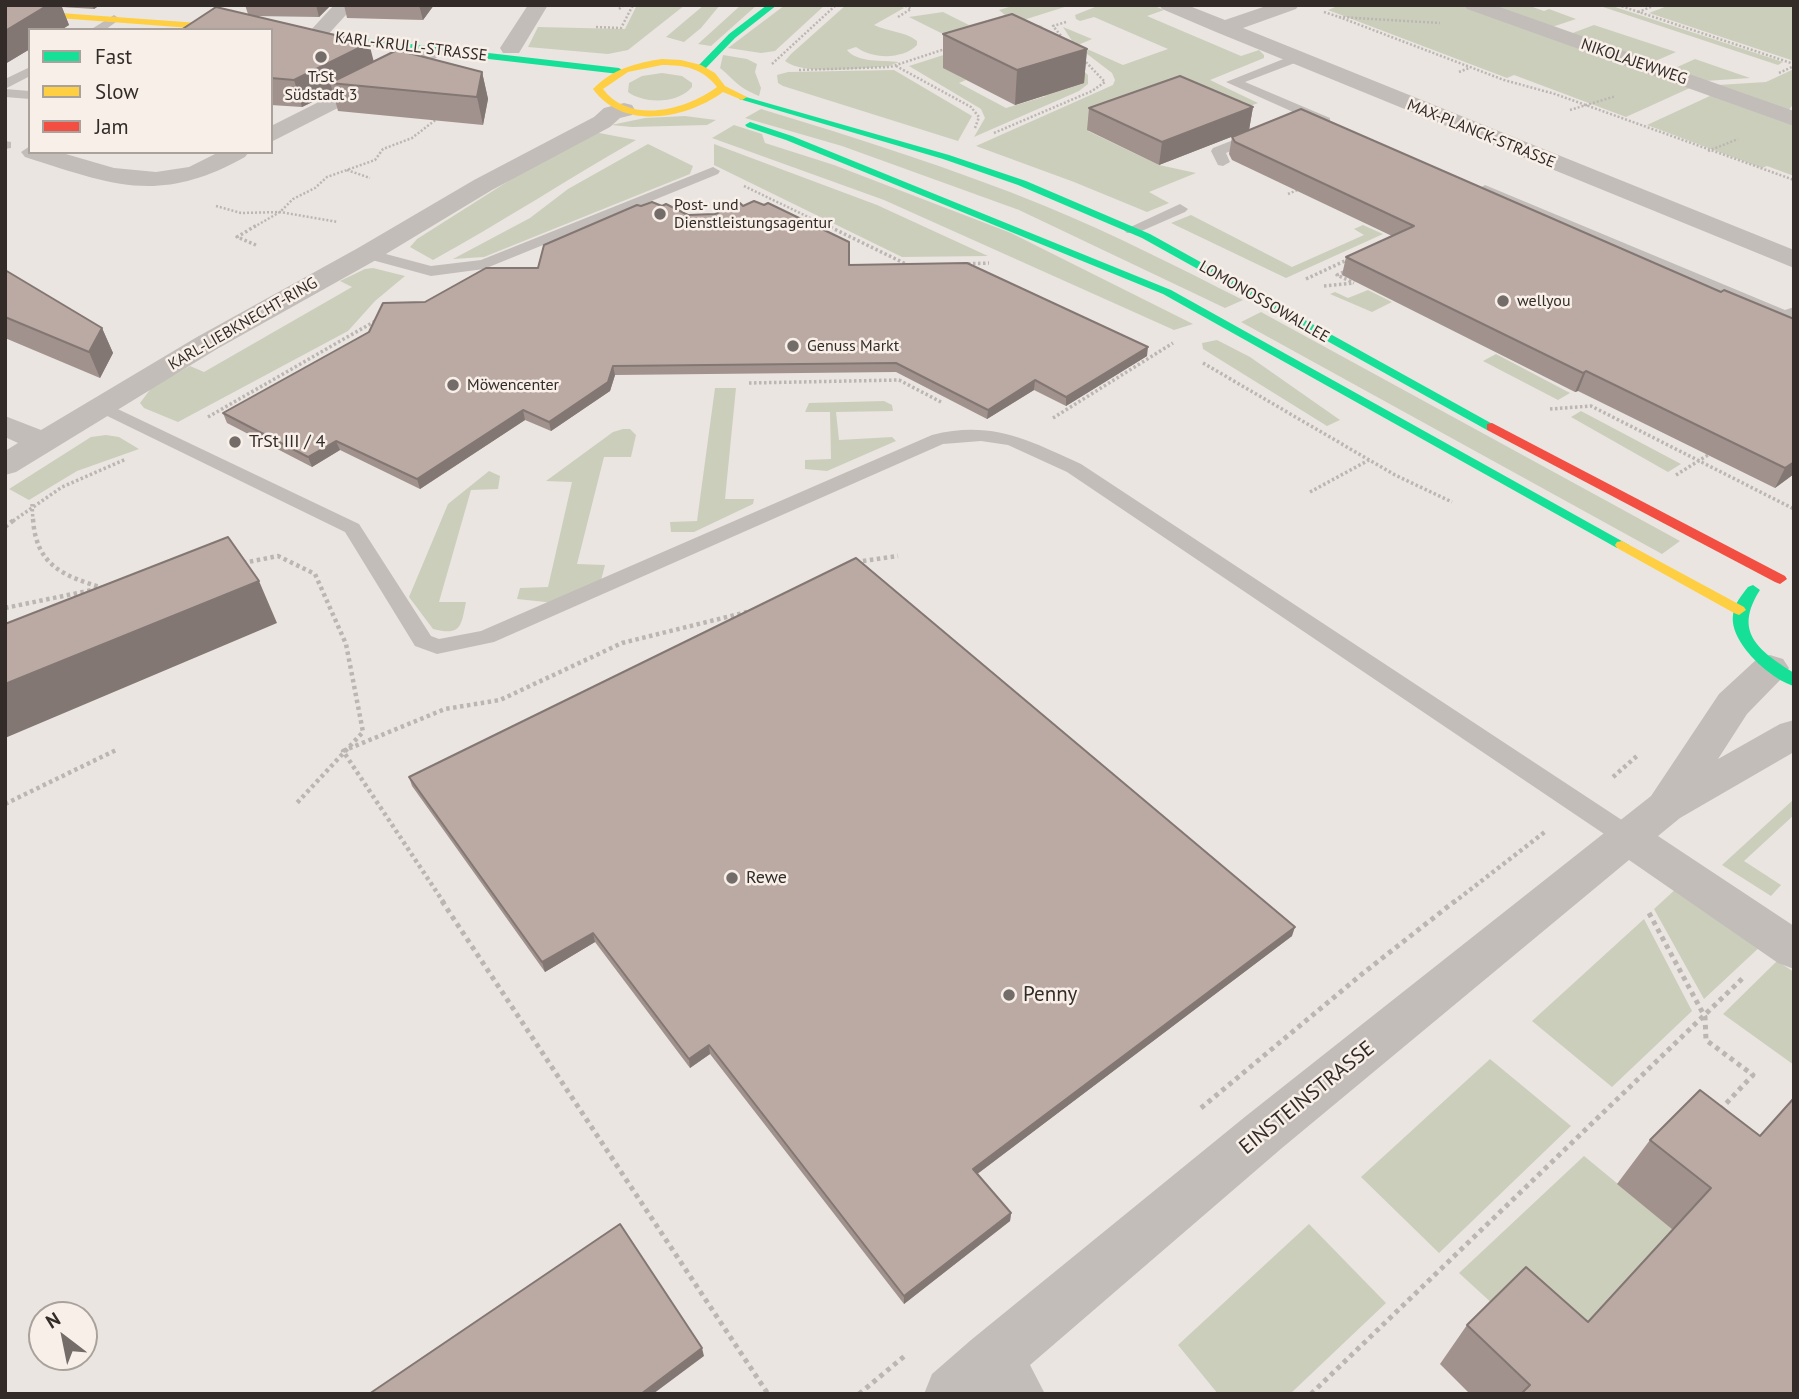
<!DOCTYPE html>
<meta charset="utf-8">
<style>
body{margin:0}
#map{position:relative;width:1799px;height:1399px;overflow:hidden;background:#eae5e0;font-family:"PT Sans",sans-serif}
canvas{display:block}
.frame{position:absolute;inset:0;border:7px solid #332b28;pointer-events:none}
.legend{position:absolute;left:28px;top:28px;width:245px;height:126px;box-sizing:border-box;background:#f7efe8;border:2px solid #a9a19b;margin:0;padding:9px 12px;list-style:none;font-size:21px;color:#332b28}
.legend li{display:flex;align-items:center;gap:14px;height:35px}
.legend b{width:35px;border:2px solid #a9a19b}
.north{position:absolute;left:28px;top:1301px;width:70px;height:70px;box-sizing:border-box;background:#f7efe8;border:2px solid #a9a19b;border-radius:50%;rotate:328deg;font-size:19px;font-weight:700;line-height:28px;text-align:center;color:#332b28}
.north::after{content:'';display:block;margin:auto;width:24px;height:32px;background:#736c68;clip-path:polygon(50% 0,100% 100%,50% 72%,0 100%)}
</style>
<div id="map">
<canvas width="1799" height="1399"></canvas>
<div class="frame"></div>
<ul class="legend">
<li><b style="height:9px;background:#16e098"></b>Fast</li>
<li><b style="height:9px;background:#ffcf43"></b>Slow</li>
<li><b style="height:9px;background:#f24e42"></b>Jam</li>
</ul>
<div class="north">N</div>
</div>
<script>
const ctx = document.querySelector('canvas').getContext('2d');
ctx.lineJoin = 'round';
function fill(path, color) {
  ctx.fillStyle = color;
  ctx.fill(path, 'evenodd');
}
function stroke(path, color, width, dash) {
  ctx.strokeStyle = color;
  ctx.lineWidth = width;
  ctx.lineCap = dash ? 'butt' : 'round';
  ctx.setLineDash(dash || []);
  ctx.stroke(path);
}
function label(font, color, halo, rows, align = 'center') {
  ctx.font = font + ' "PT Sans",sans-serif';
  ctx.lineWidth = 5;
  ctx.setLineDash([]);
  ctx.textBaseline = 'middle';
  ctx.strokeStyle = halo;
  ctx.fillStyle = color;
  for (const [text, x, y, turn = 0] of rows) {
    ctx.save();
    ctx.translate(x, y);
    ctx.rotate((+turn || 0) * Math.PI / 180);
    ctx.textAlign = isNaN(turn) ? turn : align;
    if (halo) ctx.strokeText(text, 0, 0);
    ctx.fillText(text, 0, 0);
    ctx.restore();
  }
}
fill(new Path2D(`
 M 637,5 L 685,5 L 628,50 L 608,54 L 528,47 L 538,27 L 625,29 Z
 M 704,5 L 720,5 L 701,28 L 684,42 L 666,37 Z
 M 741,5 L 757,5 L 711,46 L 698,44 Z
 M 785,5 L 825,5 L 775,51 L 761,53 L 728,48 Z
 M 846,5 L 899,5 L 904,8 L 874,25 C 888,32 905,31 917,41 L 917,45 C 902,60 872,59 856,47 L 847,50 C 857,63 884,60 899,62 L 889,66 C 865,68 803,76 785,61 L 791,54 Z
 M 1016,5 L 1071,5 L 982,33 L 945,35 L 909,17 L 943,12 L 969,25 L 1005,15 L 999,10 Z
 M 1100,5 L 1157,7 L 1164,10 L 1147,16 L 1241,56 L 1259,50 L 1264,55 L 1264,58 L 1210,80 L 1258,103 L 1220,117 L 1088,131 L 1159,165 L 1196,173 L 1149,192 L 1169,203 L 1147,212 L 1074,182 L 976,146 L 1113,85 L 1115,80 L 1112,73 L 1074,44 L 1063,27 L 1092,39 L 1078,45 L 1123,65 L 1168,49 L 1094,17 L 1080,21 L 1076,19 L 1075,15 Z
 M 1340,5 L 1460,5 L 1692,87 L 1626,117 L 1514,75 L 1507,78 L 1328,10 Z
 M 1506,5 L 1527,5 L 1544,11 L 1549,9 L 1576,19 L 1552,27 L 1498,8 Z
 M 1597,5 L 1609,5 L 1783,62 L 1778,65 Z
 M 1670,5 L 1794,5 L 1794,61 L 1649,13 Z
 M 1038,25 L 1043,26 L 1039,28 L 1088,75 L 1088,84 L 1079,91 L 974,137 L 985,118 L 981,109 L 909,66 ZM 944,68 L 1046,96 L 1006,108 L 959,83 L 966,80 Z
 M 1594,25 L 1676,52 L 1651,63 L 1570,34 Z
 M 723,55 L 747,59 L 757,64 L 755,72 L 761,88 L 759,96 C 736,86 737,82 720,68 Z
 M 1695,59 L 1750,78 L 1705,81 L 1673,69 Z
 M 1794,69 L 1794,103 L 1789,110 L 1718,85 L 1766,82 Z
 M 894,70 L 972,116 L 958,141 L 783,86 L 778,83 L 777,75 L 788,72 Z
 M 662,73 L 682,76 L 692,83 L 692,87 C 678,104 644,104 628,92 L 629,83 L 642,76 Z
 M 1712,95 L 1794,124 L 1794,176 L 1767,166 L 1762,168 L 1647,125 Z
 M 761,109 C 857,138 952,168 1045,206 C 1113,234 1178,267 1243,300 L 1225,308 L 1019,210 L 842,146 L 745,118 Z
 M 685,116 L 716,120 L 707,125 L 632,127 L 611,125 L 645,118 Z
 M 734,125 L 762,134 L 765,143 L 834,165 L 1011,233 L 1193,324 L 1174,330 L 884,200 L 712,138 Z
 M 594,132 L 636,140 C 568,179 502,222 433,260 L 410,247 L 417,239 L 529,168 Z
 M 648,144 L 693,166 L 690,174 L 484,257 L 453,259 L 530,218 L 568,189 Z
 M 714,144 L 877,205 L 988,256 L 902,257 L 714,165 Z
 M 1191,215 L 1292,267 L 1364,235 L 1354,229 L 1363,225 L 1383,234 L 1286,278 L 1171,223 Z
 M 373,268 L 405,276 L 375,301 L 348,331 L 178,422 L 144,408 L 140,403 L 152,387 L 190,366 L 204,372 L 352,287 L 340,281 L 365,269 Z
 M 1368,290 L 1392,302 L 1372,312 L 1330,294 L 1335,292 L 1348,298 Z
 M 1261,312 L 1680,541 L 1662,554 L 1241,322 Z
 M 1217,340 L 1250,357 L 1340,420 L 1327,426 L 1203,349 L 1202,343 Z
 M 1496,354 L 1570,393 L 1558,400 L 1483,361 Z
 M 715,388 L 736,388 L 725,499 L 754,499 L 753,504 L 694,532 L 671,532 L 670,522 L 697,521 Z
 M 884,401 L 892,405 L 893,411 L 836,412 L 839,440 L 892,437 L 896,441 L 827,471 L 805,469 L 805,460 L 831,459 L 830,412 L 805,412 L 809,403 Z
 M 1581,411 L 1681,464 L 1668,472 L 1571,417 Z
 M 623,429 L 630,429 L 636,435 L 631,457 L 604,457 L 577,564 L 605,565 L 600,584 L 555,603 L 517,599 L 520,588 L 548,587 L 572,482 L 546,481 L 613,432 Z
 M 106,435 L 119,437 L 139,449 L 77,471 L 29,500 L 9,489 L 91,437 Z
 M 489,471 L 500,476 L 498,489 L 471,490 L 439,602 L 466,602 C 461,627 461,636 433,629 L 409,597 L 448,504 Z
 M 1794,799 L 1794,815 L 1744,861 L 1781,885 L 1771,896 L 1722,865 Z
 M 1678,887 L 1763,944 L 1704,999 L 1654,909 Z
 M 1644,919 L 1692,1011 L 1612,1087 L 1532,1021 Z
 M 1777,961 L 1794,972 L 1794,1065 L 1723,1014 Z
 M 1490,1059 L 1571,1126 L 1439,1253 L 1361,1177 Z
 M 1584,1156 L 1675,1231 L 1555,1361 L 1459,1273 Z
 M 1309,1224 L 1386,1303 L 1290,1394 L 1218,1394 L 1178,1345 Z`), '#cccebc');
stroke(new Path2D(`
 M 435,5 L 439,5
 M 1618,5 L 1794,64
 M 619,9 L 624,5
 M 1324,12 L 1339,17 L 1440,23
 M 1638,12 L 1656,5
 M 898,17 L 911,9 L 904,5
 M 1339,17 L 1504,80 L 1555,94 L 1794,180
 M 1066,22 L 1053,26 L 1066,42
 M 596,27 L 621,28 L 633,5
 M 772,64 L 836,5
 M 896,66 L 971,107 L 979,117 L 975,128
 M 799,70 L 890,67 L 948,48
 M 1459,72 L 1469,68
 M 1779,73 L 1794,66
 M 1570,110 L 1616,96
 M 994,133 L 1092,91 L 1105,82 L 1082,58
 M 1708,151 L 1738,139
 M 347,170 L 370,178
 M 744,186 L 829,227
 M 1288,194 L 1300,189
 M 216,206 L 241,213 L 280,212 L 338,222
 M 254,227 L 280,212 L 293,199 L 315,188 L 327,177 L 375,160 L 383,149 L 412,138 L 438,118`), '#bcb6b2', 2.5, [2, 2]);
stroke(new Path2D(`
 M 826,225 L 908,265
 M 256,245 L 237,237 L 257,225
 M 963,264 L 989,263
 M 1348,270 L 1337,275 L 1354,283
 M 1306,279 L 1349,259
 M 1324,286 L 1353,283
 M 1203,363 L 1395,475 L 1452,502
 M 749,383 L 899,380 L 941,402
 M 1550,409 L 1591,406 L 1794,509
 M 208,417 L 377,320
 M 1053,418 L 1173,343
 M 1676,475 L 1708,455
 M 1310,492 L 1369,460
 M 32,504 L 33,521
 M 13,521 L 62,487 L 126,459`), '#bcb6b2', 3.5, [2.5, 2.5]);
stroke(new Path2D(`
 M 33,519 C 36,566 64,576 103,588
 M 5,527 L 15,519
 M 856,562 L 898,556
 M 243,563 L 278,556 L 315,574 L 346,644 L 363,732 L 296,804
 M 5,608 L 97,589
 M 1613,777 L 1638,755
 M 5,804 L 116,750
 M 444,903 L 343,751 L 445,709 L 500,700 L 622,643 L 747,612
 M 1453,903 L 1546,831`), '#bcb6b2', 4.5, [3.5, 3.5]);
stroke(new Path2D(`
 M 442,901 L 768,1394
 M 1649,913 L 1705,1017 L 1706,1040 L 1753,1075 L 1718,1112
 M 1201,1108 L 1362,974 L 1455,901
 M 859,1394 L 907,1354
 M 1311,1394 L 1745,976`), '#bcb6b2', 5, [4.5, 4.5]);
fill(new Path2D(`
 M 114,15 L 120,19 L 105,30 L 90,30 Z
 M 1296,54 L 1300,55 L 1300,61 L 1245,82 L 1330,118 L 1330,124 L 1320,124 L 1226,82 Z
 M 30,67 L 30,76 L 5,89 L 5,79 Z
 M 5,89 L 30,91 L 30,99 L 5,97 Z
 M 1259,130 L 1264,131 L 1264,137 L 1226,153 L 1230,162 L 1223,166 L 1218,165 L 1211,151 L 1213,148 Z
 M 5,141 L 11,142 L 11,148 L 5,149 Z
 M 713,167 L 720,171 L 718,174 L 484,269 L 431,276 L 361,257 L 359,254 L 367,249 L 431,266 L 481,260 Z
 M 1485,185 L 1785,310 L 1794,307 L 1794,319 L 1780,321 L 1480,192 L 1478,189 Z
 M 1180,204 L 1188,209 L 1185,212 L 1137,233 L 1127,233 L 1124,230 Z
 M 103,402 L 359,524 L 431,636 L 439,639 L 481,631 L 932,435 C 992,420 1028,440 1081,464 L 1637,830 L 1640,837 L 1637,844 L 1628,847 L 1619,844 L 1067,472 L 1008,445 L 981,441 L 943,444 L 494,642 L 437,654 L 415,646 L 345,532 L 97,411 L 94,407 L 97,403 Z`), '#c3bdba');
fill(new Path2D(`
 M 334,5 L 355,5 L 324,39 L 310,39 L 307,35 L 310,31 Z
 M 528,5 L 548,5 L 519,53 L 503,53 L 500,48 Z
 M 1159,5 L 1187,5 L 1225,20 L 1269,5 L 1299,5 L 1296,9 L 1243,28 L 1794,250 L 1794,268 L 1216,32 L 1162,9 Z
 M 1464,5 L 1494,5 L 1794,111 L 1794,126 L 1467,9 Z
 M 434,44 L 442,45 L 445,50 L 442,55 L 271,142 L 271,126 Z
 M 624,103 L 632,105 L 635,110 L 632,115 L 620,118 L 610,127 L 492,190 L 376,260 L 217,349 L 16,472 L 5,475 L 5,451 L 18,443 L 5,437 L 5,416 L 41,430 L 197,337 L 358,248 L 474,180 L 594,117 L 604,108 Z
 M 30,146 L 30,152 L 59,152 L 114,168 L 156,172 L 189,167 L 219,152 L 249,152 L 245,157 C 159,205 113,185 25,157 L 21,152 Z
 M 1770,655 L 1783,659 L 1789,668 L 1783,677 L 1747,714 L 1718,759 L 1780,724 L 1794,720 L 1794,752 L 1680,818 L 1658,836 L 1794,926 L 1794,969 L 1778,963 L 1629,860 L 1282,1148 L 1030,1365 L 1045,1394 L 924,1394 L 932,1374 L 971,1340 L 1246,1116 L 1651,796 L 1719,694 L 1757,659 Z`), '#c3bdba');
fill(new Path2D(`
 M 767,5 L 777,5 L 735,38 L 705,69 L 699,69 L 699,65 L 729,34 Z
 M 271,28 L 619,68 L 623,71 L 619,74 L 271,34 L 271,30 L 268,30 Z
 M 739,95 L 949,155 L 1026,181 L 1150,234 L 1498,427 L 1497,430 L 1487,430 L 1142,238 L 1018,185 L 943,159 L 739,99 Z
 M 750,122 L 792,136 L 1171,290 L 1629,545 L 1627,548 L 1617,548 L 1163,294 L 786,140 L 747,127 L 745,125 Z
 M 1753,585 L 1760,590 C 1733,632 1758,650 1794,673 L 1794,686 C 1770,679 1729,642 1733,615 C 1734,604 1741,596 1748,587 Z`), '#16e098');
fill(new Path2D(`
 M 5,9 L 240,26 L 244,29 L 217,30 L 5,14 Z
 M 662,59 L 681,60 L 701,65 L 715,73 L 725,86 L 747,97 L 742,100 L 723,92 C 686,119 623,131 593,89 C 612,69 636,63 662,59 ZM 662,65 C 685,65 702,68 717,87 C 686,110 630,125 603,89 L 628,72 Z
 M 1622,541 L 1744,607 L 1746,610 L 1739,615 L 1734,613 L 1617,548 L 1615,545 L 1617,542 Z`), '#ffcf43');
fill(new Path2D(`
 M 1492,423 L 1785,576 L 1787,579 L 1780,584 L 1775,582 L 1487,430 L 1487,424 Z`), '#f24e42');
fill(new Path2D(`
 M 5,5 L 100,5 L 94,9 L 62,7 L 69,25 L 61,30 L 30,30 L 30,49 L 5,64 Z
 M 245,5 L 331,5 L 319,17 L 254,16 L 374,62 L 482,72 L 488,99 L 483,125 L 338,111 L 333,92 L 302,107 L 271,105 L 271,30 L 248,14 Z
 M 344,5 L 434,5 L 423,20 L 347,18 Z
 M 943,34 L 1087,49 L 1084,83 L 1015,105 L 943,68 Z
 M 1253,107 L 1249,130 L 1159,165 L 1087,130 L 1089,108 Z
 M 1301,109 L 1794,474 L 1775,488 L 1578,391 L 1575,392 L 1342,275 L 1346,257 L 1392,236 L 1232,160 L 1229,154 L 1232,137 Z
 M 641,206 L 662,206 L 1147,356 L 1066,406 L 1034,390 L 987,419 L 896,372 L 615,375 L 610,391 L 551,431 L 525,420 L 420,489 L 340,450 L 312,467 L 227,423 L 223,413 L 425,302 L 538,268 Z
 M 5,270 L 102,328 L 113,353 L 100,378 L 5,338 Z
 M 409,777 L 1292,936 L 977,1174 L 1011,1213 L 1010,1221 L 904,1304 L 710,1054 L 690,1068 L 595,942 L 545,972 L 412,786 Z
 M 1760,1136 L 1794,1394 L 1470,1394 L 1440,1364 L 1467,1325 L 1588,1322 L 1673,1230 L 1617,1184 L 1650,1140 Z`), '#a1928d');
fill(new Path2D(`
 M 48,5 L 61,5 L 69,25 L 61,30 L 30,30 L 30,49 L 5,64 L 5,31 Z
 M 92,5 L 100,5 L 94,9 Z
 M 316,5 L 331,5 L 319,17 Z
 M 419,5 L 434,5 L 423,20 Z
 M 369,43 L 376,70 L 330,83 L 333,92 L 302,107 L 294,80 Z
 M 1087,49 L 1084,83 L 1015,105 L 1017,70 Z
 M 482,72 L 488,99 L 483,125 L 477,97 Z
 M 1253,107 L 1249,130 L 1159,165 L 1162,142 Z
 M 102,328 L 113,353 L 100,378 L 89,352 Z
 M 1148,347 L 1147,356 L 1066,406 L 1066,397 Z
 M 613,366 L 615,375 L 610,391 L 551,431 L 549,422 Z
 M 1586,371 L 1578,391 L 1575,392 L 1583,373 Z
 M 1035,380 L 1034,390 L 987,419 L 988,410 Z
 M 523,410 L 525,420 L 420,489 L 417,479 Z
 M 336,441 L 340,450 L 312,467 L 308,457 Z
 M 1794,462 L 1794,474 L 1775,488 L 1785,468 Z
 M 259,581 L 277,623 L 5,738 L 5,684 Z
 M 1295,927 L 1292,936 L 972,1178 L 973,1169 Z
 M 593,933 L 595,942 L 545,972 L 542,962 Z
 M 709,1045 L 710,1054 L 690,1068 L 689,1059 Z
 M 1011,1213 L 1010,1221 L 904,1304 L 904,1296 Z
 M 702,1348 L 704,1356 L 653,1394 L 641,1394 Z`), '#837773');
const building = new Path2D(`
 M 5,5 L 48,5 L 5,31 Z
 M 216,7 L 369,43 L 294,80 L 271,78 L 271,30 L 181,30 Z
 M 1012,14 L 1087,49 L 1017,70 L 943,34 Z
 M 397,50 L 482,72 L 477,97 L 330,83 Z
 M 1180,76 L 1253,107 L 1162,142 L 1089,108 Z
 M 1301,109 L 1721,292 L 1724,290 L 1794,319 L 1794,462 L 1785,468 L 1586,371 L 1583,373 L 1346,257 L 1414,226 L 1235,142 L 1232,137 Z
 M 754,201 L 764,205 L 768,203 L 849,242 L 849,265 L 967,263 L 1148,347 L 1066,397 L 1035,380 L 988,410 L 896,363 L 613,366 L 608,382 L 549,422 L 523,410 L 417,479 L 336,441 L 308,457 L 223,413 L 369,332 L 383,303 L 425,302 L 486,268 L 538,268 L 544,245 L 637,205 L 641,206 L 652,202 L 662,206 L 666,204 L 688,215 L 715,214 L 740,203 L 743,206 Z
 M 5,270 L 102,328 L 89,352 L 5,317 Z
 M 228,537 L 259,581 L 5,684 L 5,624 Z
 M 856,558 L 1295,927 L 973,1169 L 1011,1213 L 904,1296 L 709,1045 L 689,1059 L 593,933 L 542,962 L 409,777 Z
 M 1700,1090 L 1760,1136 L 1794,1098 L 1794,1394 L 1521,1394 L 1530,1385 L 1467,1325 L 1526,1267 L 1588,1322 L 1711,1188 L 1650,1140 Z
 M 620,1224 L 702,1348 L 641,1394 L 369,1394 Z`);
fill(building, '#bbaaa4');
stroke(building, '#837773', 2);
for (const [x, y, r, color] of [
 [321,57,7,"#736c68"],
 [660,214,7,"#736c68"],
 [1503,301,7,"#736c68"],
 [793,346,7,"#736c68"],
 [453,385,7,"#736c68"],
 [235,442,7,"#736c68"],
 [732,878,7,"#736c68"],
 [1009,995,7,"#736c68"]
]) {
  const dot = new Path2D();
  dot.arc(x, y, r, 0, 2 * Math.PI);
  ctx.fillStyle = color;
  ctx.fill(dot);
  stroke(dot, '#f7efe8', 2.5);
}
label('16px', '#332b28', '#f7efe8', [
 ["KARL-KRULL-STRASSE",411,47,7],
 ["NIKOLAJEWWEG",1634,62,19],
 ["MAX-PLANCK-STRASSE",1481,134,22],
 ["LOMONOSSOWALLEE",1264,302,30],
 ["KARL-LIEBKNECHT-RING",243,324,-30]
]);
label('16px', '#332b28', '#f7efe8', [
 ["TrSt",321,77,"center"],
 ["Südstadt 3",321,95,"center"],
 ["Post- und",674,205],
 ["Dienstleistungsagentur",674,223],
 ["wellyou",1517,301],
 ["Genuss Markt",807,346],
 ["Möwencenter",467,385]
], 'left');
label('18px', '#332b28', '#f7efe8', [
 ["TrSt III / 4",249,442],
 ["Rewe",746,878]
], 'left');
label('21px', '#332b28', '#f7efe8', [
 ["Penny",1023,995]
], 'left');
label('21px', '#332b28', '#f7efe8', [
 ["EINSTEINSTRASSE",1307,1098,-39]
]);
</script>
